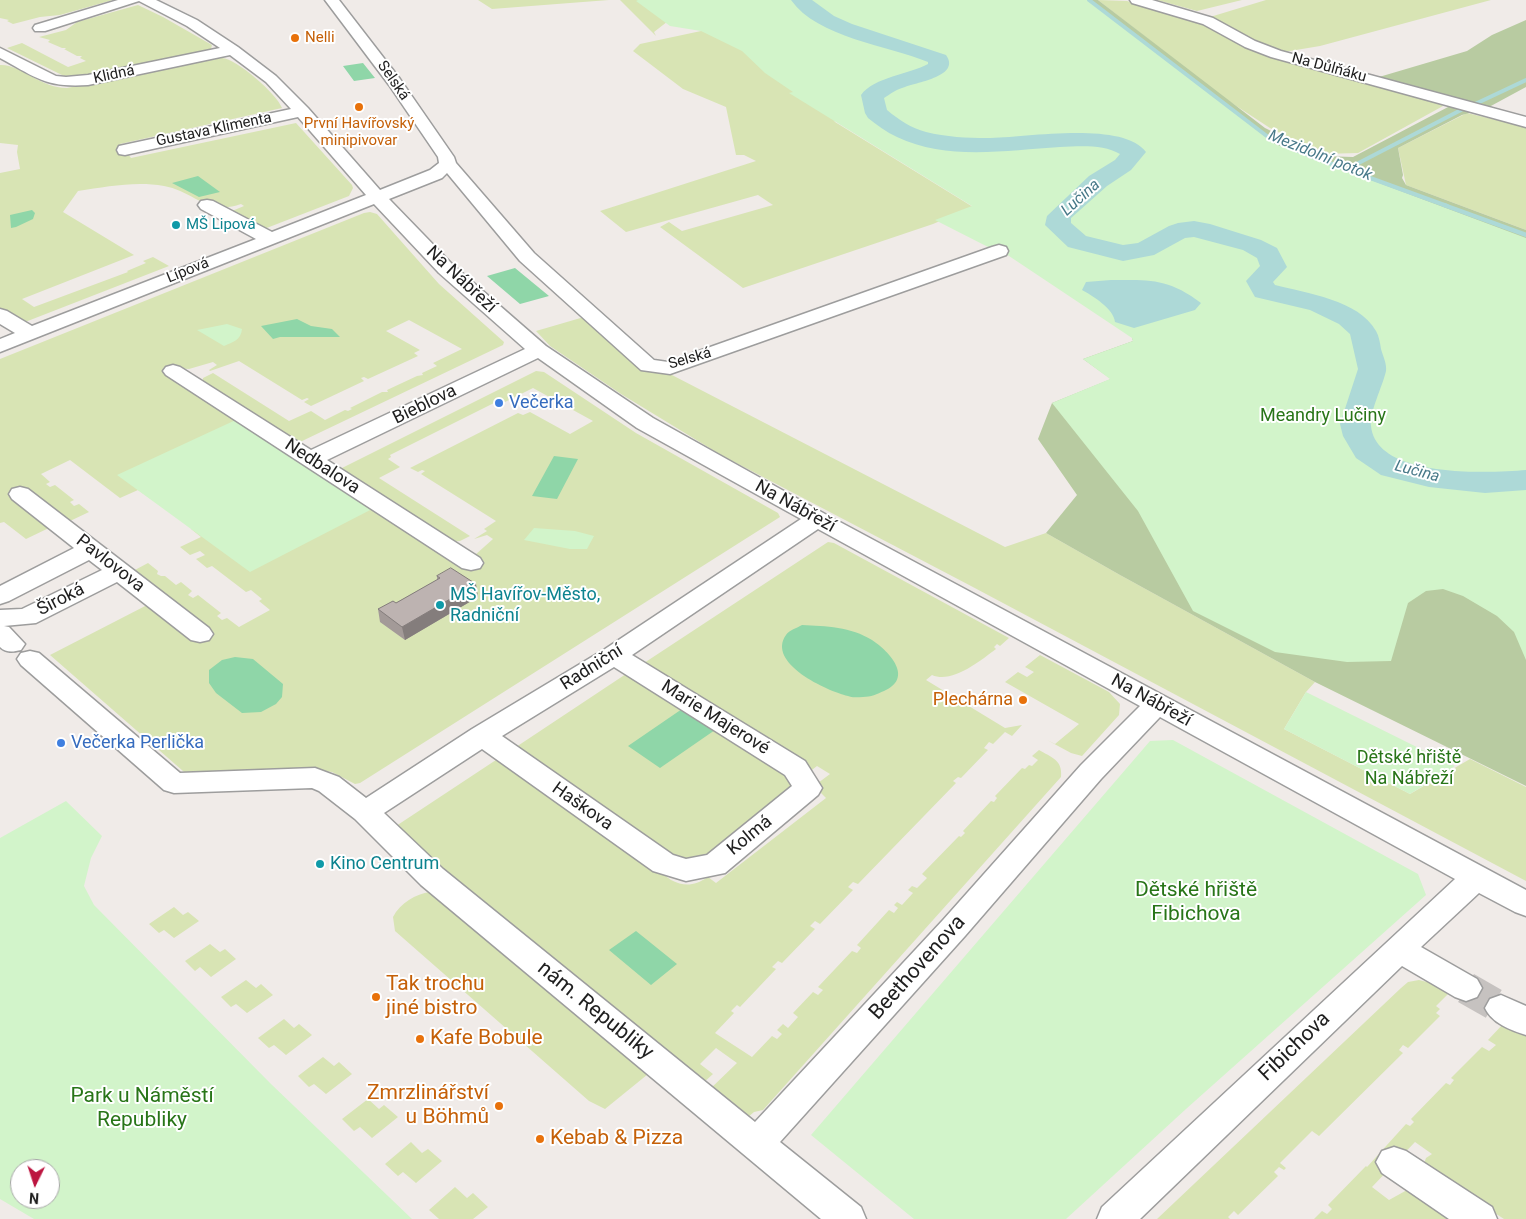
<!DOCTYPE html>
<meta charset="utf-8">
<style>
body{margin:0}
#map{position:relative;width:1526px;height:1219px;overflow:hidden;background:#f0ebe8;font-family:Roboto,sans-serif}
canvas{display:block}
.north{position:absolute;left:10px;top:1159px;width:50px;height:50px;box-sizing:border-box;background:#fff;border:1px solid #a6a6a6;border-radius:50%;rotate:184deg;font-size:14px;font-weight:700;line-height:20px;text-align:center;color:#202020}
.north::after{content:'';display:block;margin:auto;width:18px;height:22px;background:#bc1540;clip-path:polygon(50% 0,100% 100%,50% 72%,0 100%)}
</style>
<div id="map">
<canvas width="1526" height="1219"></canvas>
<div class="north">N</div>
</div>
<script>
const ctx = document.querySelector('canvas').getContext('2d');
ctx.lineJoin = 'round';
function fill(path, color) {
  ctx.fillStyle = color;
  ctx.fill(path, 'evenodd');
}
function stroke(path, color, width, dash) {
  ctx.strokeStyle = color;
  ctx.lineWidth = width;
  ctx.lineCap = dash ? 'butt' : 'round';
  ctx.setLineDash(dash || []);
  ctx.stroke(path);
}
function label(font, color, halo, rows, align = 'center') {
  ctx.font = font + ' Roboto,sans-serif';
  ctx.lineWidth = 4;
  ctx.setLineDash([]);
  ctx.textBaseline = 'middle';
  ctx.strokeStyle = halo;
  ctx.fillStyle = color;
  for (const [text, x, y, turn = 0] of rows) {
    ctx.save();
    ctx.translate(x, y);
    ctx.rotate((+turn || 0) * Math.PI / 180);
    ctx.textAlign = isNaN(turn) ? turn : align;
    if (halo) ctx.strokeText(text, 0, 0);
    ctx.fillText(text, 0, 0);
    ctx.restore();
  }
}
fill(new Path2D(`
 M 0,0 L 113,0 L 60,15 L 40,17 L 13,24 L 7,21 L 9,20 L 0,18 Z
 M 478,0 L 609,0 L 492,9 Z
 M 620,0 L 760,0 L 835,122 L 973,207 L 933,224 L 743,288 L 660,227 L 669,222 L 682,231 L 773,205 L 758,195 L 626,232 L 600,211 L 756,161 L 744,155 L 736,155 L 726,107 L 683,89 L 633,51 L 640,44 L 701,31 L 711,24 L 672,18 L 654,32 L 656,36 Z
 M 1098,0 L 1127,1 L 1188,19 L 1204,24 L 1241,45 L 1275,58 L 1438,102 L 1443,106 L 1358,153 L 1322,154 L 1270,128 L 1221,96 Z
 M 1157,0 L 1242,0 L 1197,11 Z
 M 1266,0 L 1491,0 L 1320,46 L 1284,52 L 1261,44 L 1210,17 Z
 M 138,5 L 163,17 L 212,45 L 211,49 L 91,75 L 64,76 L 7,48 L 22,43 L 68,67 L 86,61 L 80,58 L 82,56 L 77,56 L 64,49 L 66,49 L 65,48 L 62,48 L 48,42 L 50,40 L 39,37 L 66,30 L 77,22 Z
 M 222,58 C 237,59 277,94 282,108 L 120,144 L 131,158 L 296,123 L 352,185 L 353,188 L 349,196 L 259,231 L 232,211 L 244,206 L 241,204 C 208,216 193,191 164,186 C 134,181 107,187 78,191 L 63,212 L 134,255 L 22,299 L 34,307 L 128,272 L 127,271 L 146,263 L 143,261 L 153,257 L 169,266 L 20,324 L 0,312 L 0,173 L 20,169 L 17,152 L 18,145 L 0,143 L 0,65 C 21,64 40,88 67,88 Z
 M 1467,113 L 1526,127 L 1526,230 L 1406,185 L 1398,148 Z
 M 370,212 L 377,214 L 439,284 L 504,342 L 503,345 L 300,442 L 296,442 L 203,381 L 203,378 L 213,373 L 289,421 L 311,411 L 325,420 L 345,410 L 348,411 L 352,409 L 350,408 L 382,392 L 388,392 L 387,390 L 417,376 L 423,375 L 422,373 L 437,366 L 433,363 L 462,349 L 409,320 L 386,331 L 420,350 L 414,353 L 418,356 L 368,379 L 364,377 L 361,378 L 364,381 L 311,406 L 304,402 L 309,399 L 307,398 L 302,400 L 239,361 L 210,371 L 209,370 L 217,365 L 213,362 L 189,369 L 176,368 L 170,372 L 275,441 L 273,442 L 275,444 L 277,443 L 324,473 L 322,474 L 323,475 L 326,474 L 468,568 L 476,564 L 473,560 L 475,555 L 493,539 L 487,535 L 474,539 L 487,531 L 484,529 L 496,521 L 421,474 L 425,471 L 422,470 L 418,472 L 410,468 L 518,413 L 523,415 L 530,412 L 570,434 L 593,421 L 533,388 L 503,403 L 498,401 L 390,455 L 391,457 L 388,459 L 400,467 L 379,478 L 470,536 L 460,541 L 451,542 L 341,471 L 340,469 L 536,371 L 544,372 L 636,433 L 778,513 L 780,517 L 360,783 L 355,784 L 332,772 L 304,768 L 299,774 L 191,778 L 50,655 L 151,603 L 194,638 L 208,630 L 133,571 L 148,563 L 158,571 L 157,574 L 161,576 L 165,576 L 176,585 L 181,582 L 192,591 L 188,595 L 193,598 L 198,595 L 221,613 L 217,616 L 222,620 L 227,618 L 239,627 L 270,610 L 259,601 L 262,599 L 251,590 L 246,592 L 212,566 L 207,568 L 196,559 L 205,555 L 200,551 L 190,555 L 180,547 L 201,537 L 191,529 L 200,520 L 197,514 L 186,513 L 175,516 L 138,490 L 120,498 L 70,460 L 41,474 L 50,482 L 46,484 L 50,487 L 55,485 L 74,500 L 70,502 L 74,506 L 79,504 L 89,512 L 70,521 L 31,491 L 16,496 L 38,513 L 34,516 L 44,523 L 48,522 L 53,526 L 26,539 L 4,522 L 0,523 L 0,359 L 364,213 Z
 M 584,317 L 641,369 L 670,374 L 1005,547 L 1046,533 L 1120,575 L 1315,682 L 1306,692 L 1284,729 L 1410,794 L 1470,759 L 1526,787 L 1526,881 L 971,586 L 721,455 L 621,394 L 550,346 L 536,331 Z
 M 828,542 L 834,543 L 1009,638 L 1000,646 L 997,644 L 994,647 L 996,649 C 980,661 952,684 932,675 L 926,680 L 1005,728 L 1022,725 L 1012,736 L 1005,732 L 993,744 L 989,742 L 984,748 L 988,750 L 961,778 L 958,777 L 953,781 L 956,783 L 858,884 L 853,882 L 848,887 L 853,890 L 820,924 L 815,921 L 810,926 L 815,929 L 782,963 L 778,961 L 772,967 L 776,969 L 740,1007 L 737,1005 L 731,1011 L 734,1013 L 715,1033 L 752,1057 L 772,1036 L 777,1039 L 782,1034 L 777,1030 L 783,1024 L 788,1028 L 798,1017 L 793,1013 L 813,992 L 818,995 L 823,990 L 818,987 L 852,951 L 857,953 L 861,948 L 857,945 L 889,910 L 894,913 L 898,908 L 894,905 L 897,902 L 902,905 L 913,893 L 908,890 L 912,886 L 917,888 L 927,878 L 922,874 L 959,836 L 961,837 L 965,833 L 963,831 L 991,801 L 994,802 L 997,798 L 995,796 L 1022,768 L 1025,769 L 1029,765 L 1032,766 L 1038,760 L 1032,756 L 1039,750 C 1051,757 1063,760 1061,777 L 763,1110 L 754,1112 L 747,1118 L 709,1090 L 737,1063 L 716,1048 L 700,1064 L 713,1074 L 702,1084 L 390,830 L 502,756 L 671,880 C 685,887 694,886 708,877 L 716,883 L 826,798 L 818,790 L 818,783 L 830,774 L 817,766 L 808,773 L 641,665 Z
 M 1040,655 L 1109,692 L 1120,704 L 1119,715 L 1082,756 L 1071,753 L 1047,740 L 1055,744 L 1079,724 L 1005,682 L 1018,672 L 1027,677 L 1034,672 L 1025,667 Z
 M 632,670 L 780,767 L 791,785 L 792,790 L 721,852 L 676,862 L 513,749 Z
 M 430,892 L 653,1070 L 605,1109 L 589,1101 L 395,931 L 393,917 C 400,903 416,894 430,892 Z
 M 174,907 L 183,915 L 188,912 L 199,921 L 174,938 L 164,930 L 159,933 L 149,924 Z
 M 210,944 L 220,952 L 225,949 L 236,959 L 211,977 L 200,967 L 195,971 L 185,961 Z
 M 246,980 L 256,988 L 261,984 L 273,995 L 247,1013 L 236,1004 L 231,1007 L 221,997 Z
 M 1419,980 L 1435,984 L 1449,993 L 1436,1006 L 1440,1009 L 1436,1013 L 1440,1016 L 1408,1048 L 1403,1045 L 1399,1050 L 1403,1053 L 1319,1136 L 1312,1131 L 1280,1163 L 1286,1168 L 1284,1170 L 1279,1167 L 1274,1172 L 1278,1176 L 1238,1215 L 1234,1211 L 1228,1217 L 1230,1219 L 1157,1219 L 1401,988 L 1408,982 Z
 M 284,1019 L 294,1028 L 299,1024 L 312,1035 L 286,1055 L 274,1045 L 269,1048 L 258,1038 Z
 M 1504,1023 L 1526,1029 L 1526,1219 L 1504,1219 L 1423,1166 L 1426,1158 L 1432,1154 L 1415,1142 L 1372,1187 L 1389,1200 L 1407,1190 L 1461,1219 L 1314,1219 L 1322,1211 L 1327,1214 L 1332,1209 L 1328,1205 L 1366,1166 L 1367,1167 L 1406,1124 L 1410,1126 L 1414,1122 L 1411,1119 L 1446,1083 L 1450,1085 L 1454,1080 L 1451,1078 L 1482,1047 L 1489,1051 L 1496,1045 L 1488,1040 Z
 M 323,1057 L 334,1066 L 339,1062 L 352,1074 L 326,1094 L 314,1084 L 309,1087 L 298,1076 Z
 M 368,1099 L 379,1109 L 384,1105 L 398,1117 L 372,1138 L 360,1127 L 354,1131 L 342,1119 Z
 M 411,1142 L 422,1153 L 428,1149 L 442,1161 L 416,1183 L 403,1172 L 398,1176 L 385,1164 Z
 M 455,1187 L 467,1198 L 473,1193 L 488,1207 L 473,1219 L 439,1219 L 429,1210 Z`), '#d8e4b4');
fill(new Path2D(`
 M 1081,0 L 1098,0 L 1265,128 L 1322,156 L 1353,157 L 1450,106 L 1473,112 L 1462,115 L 1398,148 L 1403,175 L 1402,178 L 1406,185 L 1526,230 L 1526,242 L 1272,148 Z
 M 1526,20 L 1526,87 L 1489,107 L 1379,77 L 1467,51 L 1492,35 Z
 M 1132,338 L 1526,472 L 1526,786 L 1315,682 L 1120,575 L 1046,533 L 1077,495 L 1038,439 L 1052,403 L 1111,379 L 1083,359 L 1133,341 Z`), '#b8cba1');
fill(new Path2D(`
 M 638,0 L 1088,0 L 1275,144 L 1526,238 L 1526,660 L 1514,632 L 1497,616 L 1463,596 L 1443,589 L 1426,591 L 1408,603 L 1391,661 L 1347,662 L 1275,652 L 1193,611 L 1138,511 L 1052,403 L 1110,379 L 1083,359 L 1133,341 L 1132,338 L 1003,252 L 992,249 L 935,220 L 972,206 L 789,93 L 793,92 L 765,73 L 742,51 L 701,31 L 670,26 L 636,1 Z
 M 227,324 L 242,329 C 241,340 233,342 224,346 L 197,330 Z
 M 240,418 L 376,507 L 250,572 L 117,475 Z
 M 534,528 L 575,531 L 594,536 L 587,549 L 570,549 L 524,540 Z
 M 1306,692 L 1455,766 L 1410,794 L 1284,729 Z
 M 1173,740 L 1418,874 L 1426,895 L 1186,1109 L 1066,1219 L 914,1219 L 811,1135 L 1150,741 Z
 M 66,801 L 102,836 L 91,858 L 84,886 L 94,905 L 271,1084 L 412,1219 L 34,1219 L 0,1199 L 0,838 ZM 20,1169 L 50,1169 L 50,1199 L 20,1199 Z`), '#d2f4ca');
fill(new Path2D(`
 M 363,63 L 375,78 L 354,81 L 343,66 Z
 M 198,176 L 220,192 L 199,197 L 172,183 Z
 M 32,210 L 35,213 L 33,219 L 16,227 L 11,228 L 10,215 Z
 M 515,268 L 549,296 L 520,304 L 487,276 Z
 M 297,319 L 311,326 L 332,329 L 340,337 L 280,337 L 273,339 L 261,326 Z
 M 554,456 L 578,459 L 557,499 L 532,496 Z
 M 802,625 C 826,626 851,627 872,640 C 890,652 914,678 884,691 C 877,694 871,697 863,697 C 858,697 852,698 848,696 C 827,691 766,663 786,635 C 789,630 797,628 802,625 Z
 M 235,657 L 253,659 L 283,684 L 282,697 L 276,704 L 261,712 L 242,713 L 216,693 L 209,683 L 209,670 L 222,660 Z
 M 682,709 L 715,730 L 660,768 L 628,746 Z
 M 636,931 L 677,964 L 651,985 L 609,950 Z`), '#8fd6a8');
fill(new Path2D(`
 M 1111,280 C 1150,280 1168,278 1201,303 L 1195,310 L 1134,328 L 1115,322 C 1114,309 1093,296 1082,290 L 1086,282 Z`), '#add9d7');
stroke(new Path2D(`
 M 1089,0 L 1272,140 L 1310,156 L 1447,206
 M 1473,105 L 1526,80
 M 1347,169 L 1461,110`), '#add9d7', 4);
stroke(new Path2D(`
 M 1444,205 L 1526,235`), '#add9d7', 4.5);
fill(new Path2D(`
 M 791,0 L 812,0 L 834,16 L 852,24 L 946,55 C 961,76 918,82 905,87 C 897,89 890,94 884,98 L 887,110 C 899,120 911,128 926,132 C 946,137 967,138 987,138 C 1023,138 1123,120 1146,152 L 1131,170 L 1107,186 L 1071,218 L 1071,223 L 1086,236 L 1123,245 L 1138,243 L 1169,226 L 1178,223 L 1194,221 L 1210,224 L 1261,240 L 1277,248 L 1287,267 L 1273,282 L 1275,285 C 1306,293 1359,300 1376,331 C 1379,336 1380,343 1381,349 C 1383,356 1387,364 1386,371 C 1383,385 1369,413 1371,426 C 1376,479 1489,473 1526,470 L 1526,490 L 1485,493 L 1429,487 L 1381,475 L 1356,458 L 1343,436 L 1340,424 L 1358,369 L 1350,334 L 1339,324 L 1310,310 L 1255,297 L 1246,281 L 1260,266 L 1257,258 L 1243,250 L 1194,237 L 1185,238 L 1154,255 L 1123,261 L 1068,247 L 1045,225 L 1047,216 L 1089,176 L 1115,160 L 1120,154 C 1104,144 1079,146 1060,147 C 1007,150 947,161 897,137 C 886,132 877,125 868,118 L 865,113 L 861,95 C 874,77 910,74 928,64 L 928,62 C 887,45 818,38 791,0 Z`), '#add9d7');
stroke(new Path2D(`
 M 1466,988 L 1501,1008`), '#c6c2c0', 32, [32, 16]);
const minor = new Path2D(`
 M 118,0 L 156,0 L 197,20 L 238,47 L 276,76 L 308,108 L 380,190 L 430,170 L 439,163 L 438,157 L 389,85 L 325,0 L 339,0 L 400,79 L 454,157 L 456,163 L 534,253 L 654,360 L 668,362 L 992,247 L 999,245 L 1006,247 L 1008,251 L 1006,255 L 670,374 L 641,370 L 520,261 L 447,173 L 442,178 L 389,199 L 453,265 L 546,346 L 653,418 L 825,514 L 1526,890 L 1526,916 L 1515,912 L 1479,893 L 1421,947 L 1477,979 L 1482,988 L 1477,997 L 1466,1001 L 1455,997 L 1402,966 L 1140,1219 L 1097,1219 L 1102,1207 L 1455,879 L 1160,717 L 1101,779 L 965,936 L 780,1142 L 861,1207 L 866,1219 L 821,1219 L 421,885 L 355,819 L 319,791 L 312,788 L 174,793 L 164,790 L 21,665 L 17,659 L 21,653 L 30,651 L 39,653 L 180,773 L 315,768 L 339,777 L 366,798 L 472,729 L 605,649 L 801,519 L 637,428 L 538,358 L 327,460 L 480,558 L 483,563 L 480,568 L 471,570 L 462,568 L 166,375 L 163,371 L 166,367 L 173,365 L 180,367 L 311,450 L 525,349 L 439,273 L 374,204 L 0,352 L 0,339 L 15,333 L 0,324 L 0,309 L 7,311 L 32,326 L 256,239 L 201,209 L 198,205 L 201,201 L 207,200 L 213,201 L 272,232 L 366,195 L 298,117 L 125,155 L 119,154 L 117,150 L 119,146 L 291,109 L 266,82 L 230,55 L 88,85 C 46,88 35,77 0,58 L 0,48 L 56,76 L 66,77 L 88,75 L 220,48 L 187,26 L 139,1 L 45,31 L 35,31 L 33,28 L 35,25 ZM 818,529 L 1140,706 L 1081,765 L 943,920 L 755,1122 L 443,869 L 384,813 L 482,749 L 653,871 L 686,881 L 725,873 L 818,795 L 822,788 L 805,761 L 632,655 ZM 614,667 L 785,775 L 792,786 L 707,855 L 686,859 L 673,855 L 502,736 Z
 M 1130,0 L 1152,0 L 1213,18 L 1255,41 L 1281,51 L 1526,117 L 1526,127 L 1271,57 L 1245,47 L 1203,24 L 1132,3 Z
 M 20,487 L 28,489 L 209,628 L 213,634 L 209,640 L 200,642 L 191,640 L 117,582 L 36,623 L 4,626 L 9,627 L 25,644 L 21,650 C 13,652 6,653 0,647 L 0,610 L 22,609 L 102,570 L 89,560 L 9,601 L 0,604 L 0,586 L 74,548 L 12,499 L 9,494 L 12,489 Z
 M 1501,995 L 1526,1006 L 1526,1035 C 1510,1030 1492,1023 1485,1008 L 1490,999 Z
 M 1394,1147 L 1406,1151 L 1492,1207 L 1497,1219 L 1449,1219 L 1382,1173 L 1376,1162 L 1382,1151 Z`);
stroke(minor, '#9d9d9d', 3);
fill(minor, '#fff');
fill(new Path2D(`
 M 437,576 L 478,597 L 405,640 L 380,622 L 378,609 L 396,603 L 437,580 Z`), '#a39a98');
fill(new Path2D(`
 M 476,584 L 478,597 L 405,640 L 402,627 Z`), '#847d7c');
const building = new Path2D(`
 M 451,568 L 476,584 L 402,627 L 378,609 L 393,601 L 396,603 L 440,578 L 437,576 Z`);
fill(building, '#bdb3b1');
stroke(building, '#847d7c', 1);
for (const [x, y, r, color] of [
 [295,38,5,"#e8710a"],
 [359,107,5,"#e8710a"],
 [176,225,5,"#0f9aa8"],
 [499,403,5,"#3f7fe0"],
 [440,605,5,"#0f9aa8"],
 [1023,700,5,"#e8710a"],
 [61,743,5,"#3f7fe0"],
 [320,864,5,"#0f9aa8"],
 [376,997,5,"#e8710a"],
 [420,1039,5,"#e8710a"],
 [499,1106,5,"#e8710a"],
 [540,1139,5,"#e8710a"]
]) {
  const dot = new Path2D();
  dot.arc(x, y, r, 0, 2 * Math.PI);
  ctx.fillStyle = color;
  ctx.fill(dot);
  stroke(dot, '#fff', 2);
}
label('15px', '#c56008', '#fff', [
 ["Nelli",305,38],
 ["První Havířovský",359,124,"center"],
 ["minipivovar",359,141,"center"]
], 'left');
label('15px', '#202020', '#fff', [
 ["Na Důlňáku",1329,68,15],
 ["Klidná",114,75,-12],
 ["Selská",393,81,55],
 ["Gustava Klimenta",214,130,-12],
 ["Lípová",188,271,-22],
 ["Selská",690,359,-16]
]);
label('15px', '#0d838f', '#fff', [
 ["MŠ Lipová",186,225]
], 'left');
label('italic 16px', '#487989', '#fff', [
 ["Mezidolní potok",1320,156,22],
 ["Lučina",1081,198,-42],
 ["Lučina",1417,472,15]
]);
label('18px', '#202020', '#fff', [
 ["Na Nábřeží",461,280,43],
 ["Bieblova",425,405,-26],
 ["Nedbalova",322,467,33],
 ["Na Nábřeží",795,507,29],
 ["Pavlovova",110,564,38],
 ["Široká",61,600,-27],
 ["Radniční",592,668,-32],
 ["Na Nábřeží",1151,701,29],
 ["Marie Majerové",715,718,32],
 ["Haškova",582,807,35],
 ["Kolmá",750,836,-39]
]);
label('18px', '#366cbe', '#fff', [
 ["Večerka",509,403],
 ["Večerka Perlička",71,743]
], 'left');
label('18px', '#287518', '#fff', [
 ["Meandry Lučiny",1323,416],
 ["Dětské hřiště",1409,758],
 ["Na Nábřeží",1409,779]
]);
label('18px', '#0d838f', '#fff', [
 ["MŠ Havířov-Město,",450,595],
 ["Radniční",450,616],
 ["Kino Centrum",330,864]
], 'left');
label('18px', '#c56008', '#fff', [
 ["Plechárna",1013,700]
], 'right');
label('21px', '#287518', '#fff', [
 ["Dětské hřiště",1196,891],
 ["Fibichova",1196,915],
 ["Park u Náměstí",142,1097],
 ["Republiky",142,1121]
]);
label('21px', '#202020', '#fff', [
 ["Beethovenova",918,968,-48],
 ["nám. Republiky",595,1011,39],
 ["Fibichova",1295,1047,-44]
]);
label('21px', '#c56008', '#fff', [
 ["Tak trochu",386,985],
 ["jiné bistro",386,1009],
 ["Kafe Bobule",430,1039],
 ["Zmrzlinářství",489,1094,"right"],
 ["u Böhmů",489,1118,"right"],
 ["Kebab & Pizza",550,1139]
], 'left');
</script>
